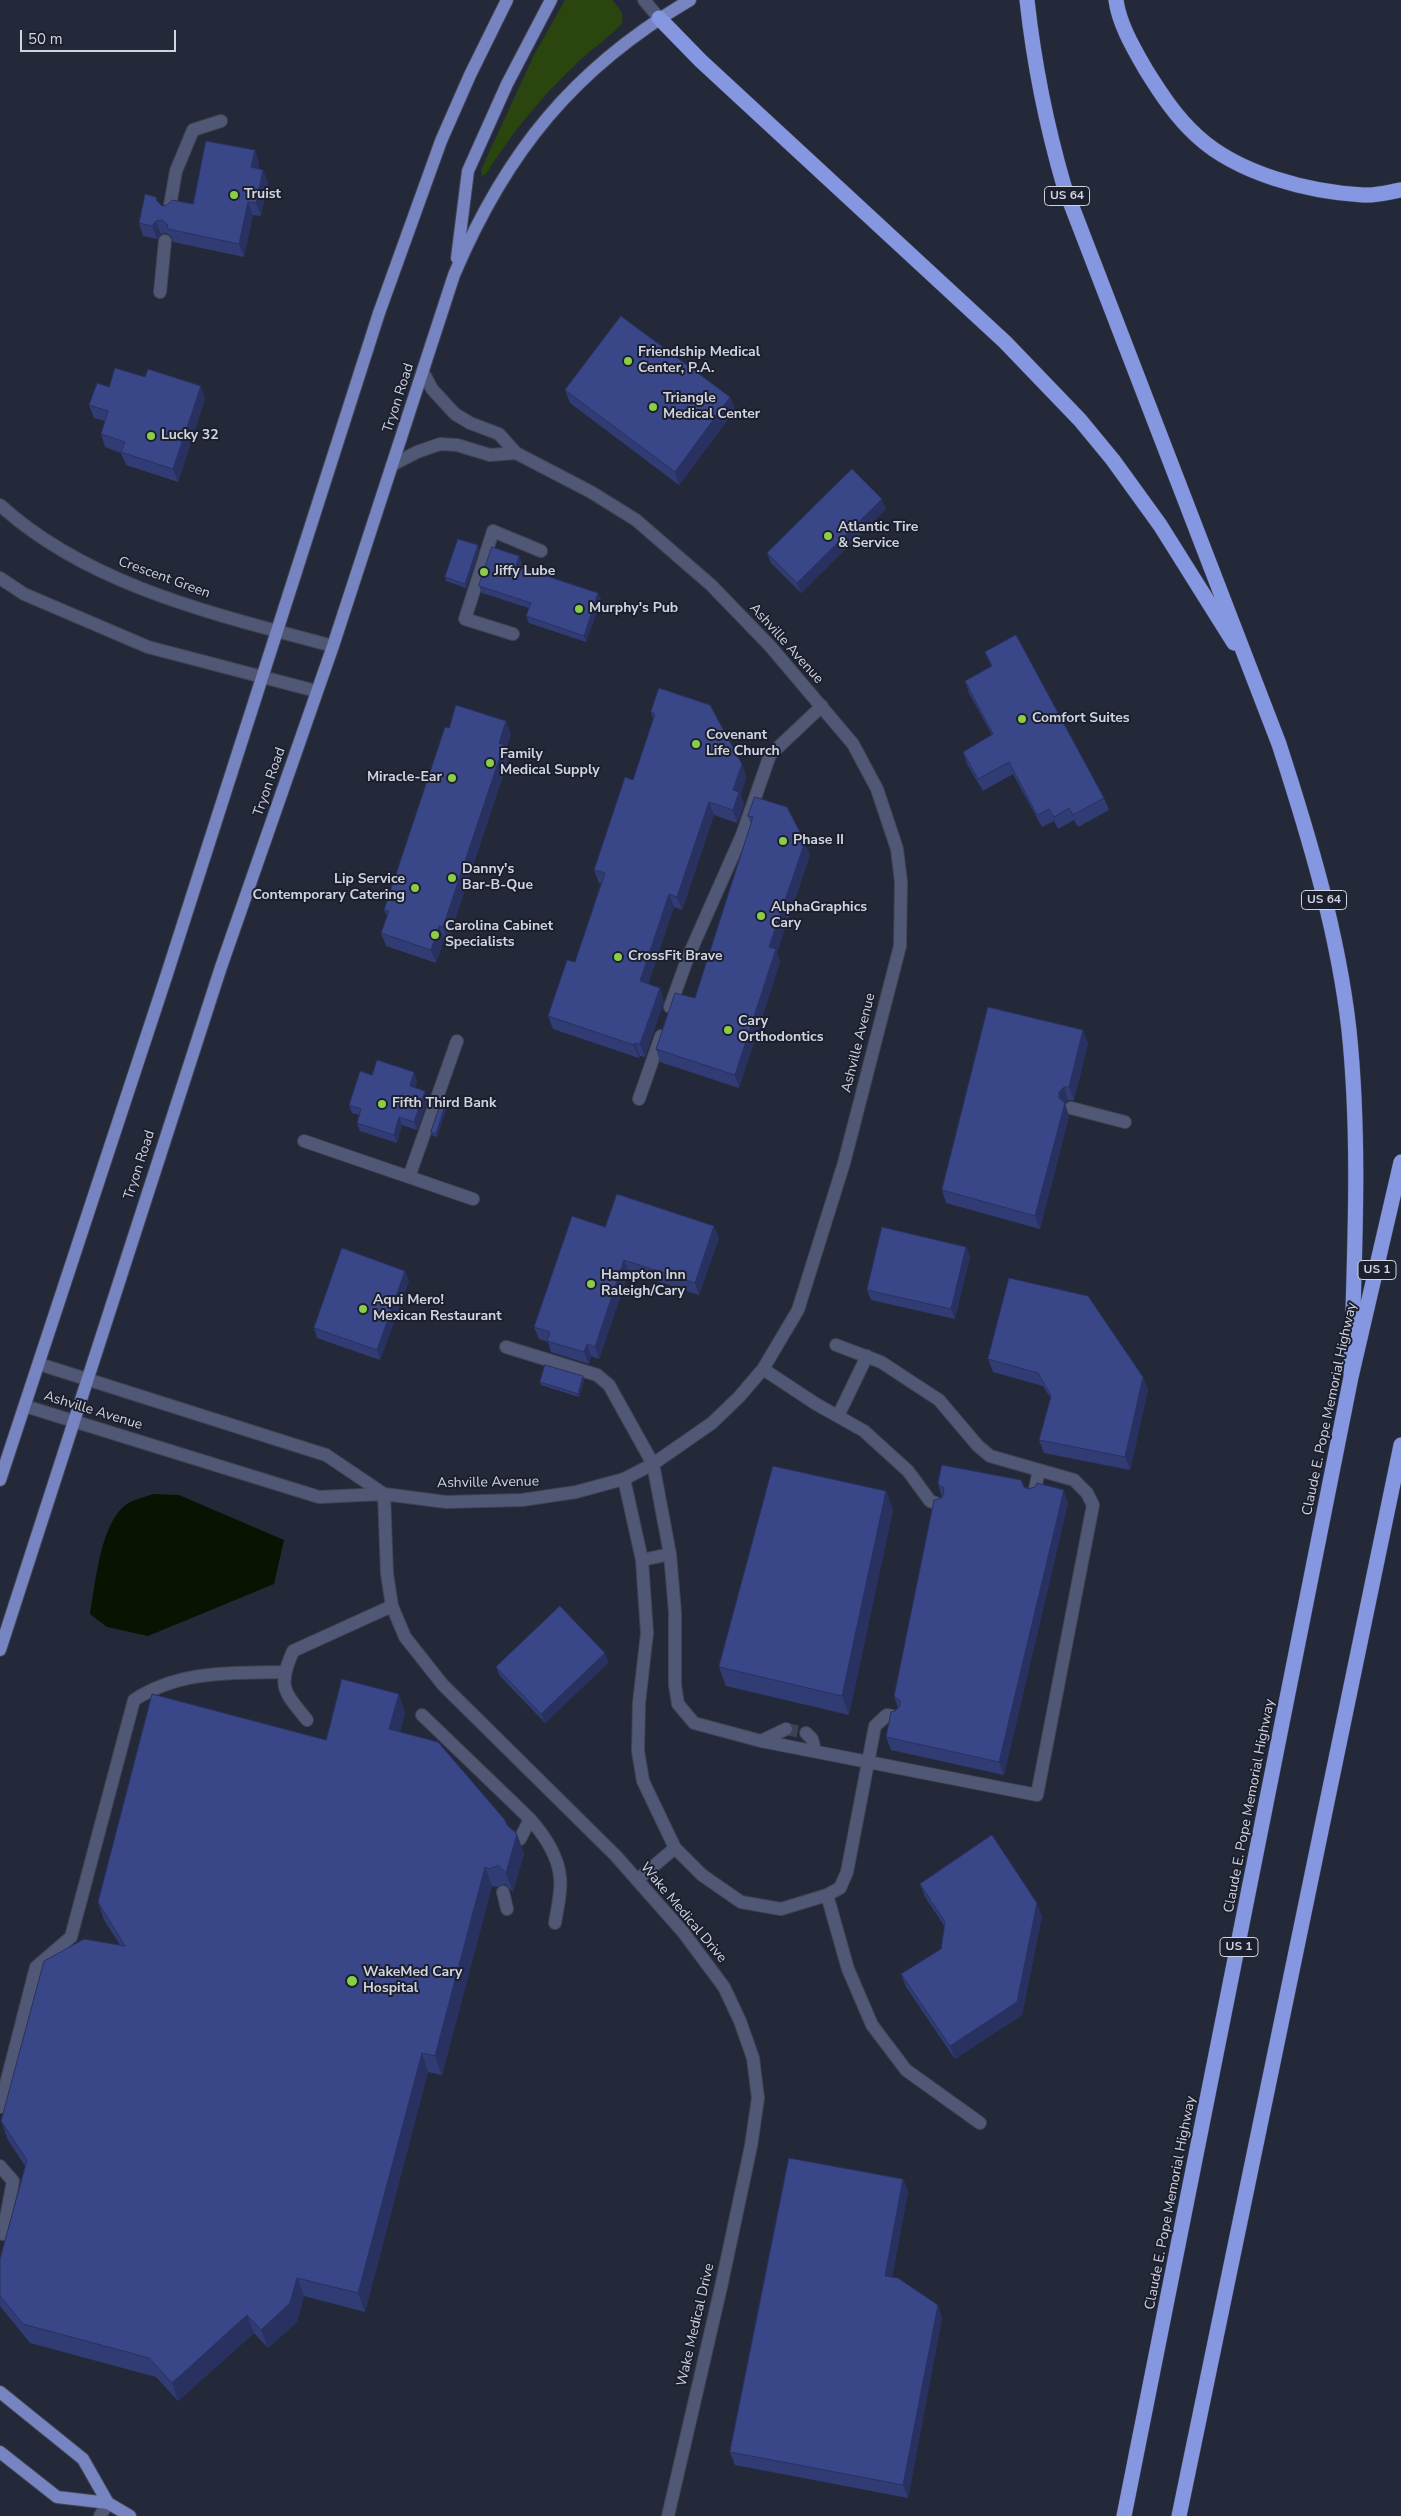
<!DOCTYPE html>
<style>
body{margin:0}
#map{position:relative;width:1401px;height:2516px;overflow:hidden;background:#242939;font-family:"Nunito Sans",sans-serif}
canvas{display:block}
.scale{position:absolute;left:20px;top:30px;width:156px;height:22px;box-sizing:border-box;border:2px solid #d1d4df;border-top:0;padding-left:6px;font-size:15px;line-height:18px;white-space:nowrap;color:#d1d4df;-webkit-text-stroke:4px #1b1f2e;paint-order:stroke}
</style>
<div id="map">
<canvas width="1401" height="2516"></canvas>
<div class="scale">50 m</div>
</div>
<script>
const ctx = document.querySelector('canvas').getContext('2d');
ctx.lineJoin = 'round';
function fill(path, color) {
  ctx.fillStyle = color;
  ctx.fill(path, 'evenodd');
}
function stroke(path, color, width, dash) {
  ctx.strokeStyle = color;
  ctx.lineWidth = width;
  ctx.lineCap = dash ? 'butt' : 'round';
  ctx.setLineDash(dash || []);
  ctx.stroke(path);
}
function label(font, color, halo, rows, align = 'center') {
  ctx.font = font + ' "Nunito Sans",sans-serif';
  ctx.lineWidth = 4;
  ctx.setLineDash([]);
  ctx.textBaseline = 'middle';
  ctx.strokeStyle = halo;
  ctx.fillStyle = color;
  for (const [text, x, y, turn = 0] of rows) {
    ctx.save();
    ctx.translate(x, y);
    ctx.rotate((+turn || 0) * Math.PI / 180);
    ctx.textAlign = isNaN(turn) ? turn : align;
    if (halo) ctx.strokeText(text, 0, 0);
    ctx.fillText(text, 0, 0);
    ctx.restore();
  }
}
fill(new Path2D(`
 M 565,0 L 612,0 C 619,8 624,12 622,23 C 610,37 593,48 579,61 C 543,95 512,132 486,174 L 482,176 L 481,170 L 534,55 Z`), '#2a450e');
fill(new Path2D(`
 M 153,1494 L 179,1495 L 284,1540 L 274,1584 L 148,1636 L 107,1627 L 90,1614 C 96,1583 100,1519 130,1502 C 137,1499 145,1497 153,1494 Z`), '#081301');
stroke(new Path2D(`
 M 786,1729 L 806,1733`), '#3e4352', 12, [12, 6]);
const minor = new Path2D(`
 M 644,0 L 659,18
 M 169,211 L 176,171 L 193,130 L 221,121
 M 160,292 L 165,241
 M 392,465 L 417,452 L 440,444 L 457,445 L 490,455 L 516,453
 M 0,505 C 90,587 219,615 333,646
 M 0,578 L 24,594 L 148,647 L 316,691
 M 513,634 L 465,619 L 493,531 L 541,551
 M 670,1007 L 688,957 L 742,835 L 770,755 L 822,706
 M 639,1099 L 661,1036
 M 1071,1108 L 1125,1122
 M 304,1141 L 473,1199
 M 409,1177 L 457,1041
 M 506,1347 L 597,1375 L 609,1385 L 653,1464 L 670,1554 L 675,1612 L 675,1685 L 678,1704 L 694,1723 L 761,1741 L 1037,1795 L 1093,1505 L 1087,1493 L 1074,1480 L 990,1456 L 978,1446 L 939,1400 L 881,1362 L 836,1345
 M 39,1364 L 326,1455 L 384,1494
 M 763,1369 L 816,1404 L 864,1431 L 908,1471 L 930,1501 L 941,1505
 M 25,1406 L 319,1497 L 384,1494 L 446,1502 L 522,1500 L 576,1492 L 624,1479 L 653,1464 L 712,1423 L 739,1397 L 763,1369 L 798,1310 L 844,1163 L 900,946 L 901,882 L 897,849 L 877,789 L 853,744 L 770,646 L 711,585 L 636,520 L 591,492 L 516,453 L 499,434 L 470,423 L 455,414 L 432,389 L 423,372
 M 838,1416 L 867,1356
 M 624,1479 L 642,1560 L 645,1604 L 647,1633 L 639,1703 L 638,1751 L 643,1781 L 675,1848 L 702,1875 L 741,1902 L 781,1909 L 827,1895 L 848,1969 L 872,2025 L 906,2070 L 980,2123
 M 384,1494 L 387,1574 L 392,1606 L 405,1637 L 443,1685 L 616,1856 L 683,1932 L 724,1987 L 740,2021 L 753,2058 L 758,2098 L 751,2146 L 721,2287 L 668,2516
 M 1034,1494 L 1039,1470
 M 642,1560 L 670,1554
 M 422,1715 L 530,1819 C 544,1835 558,1855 560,1877 C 562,1891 557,1909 555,1923
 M 307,1720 C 284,1691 277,1688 293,1651 L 392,1606
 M 806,1733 L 812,1739 L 815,1751
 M 761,1741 L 786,1729
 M 520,1839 L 530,1819
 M 637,1880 L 675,1848
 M 503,1892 L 507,1909
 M 827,1895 L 840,1888 L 847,1872 L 875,1726 L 887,1715 L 897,1717
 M 0,2107 L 36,1967 L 71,1937 L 134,1700 C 180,1670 231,1673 284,1672
 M 0,2166 L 13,2181 L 3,2234
 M 100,2516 L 108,2503`);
const major = new Path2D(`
 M 457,258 L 468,171 L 507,84 L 551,0
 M 0,1480 L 166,977 L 379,313 L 441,141 L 470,75 L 507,0
 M 0,1650 L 221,967 L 333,646 L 454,275 C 506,152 574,68 690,0
 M 0,2392 L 83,2459 L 108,2503
 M 0,2452 L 57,2497 L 108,2503 L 130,2516`);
const highway = new Path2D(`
 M 1027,0 C 1034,64 1046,124 1064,186 L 1279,744 C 1309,837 1338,932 1349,1030 C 1361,1145 1354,1261 1351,1377
 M 1116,0 C 1119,24 1134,49 1146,70 C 1161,94 1176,117 1197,136 C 1238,174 1309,192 1363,195 C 1375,196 1389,192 1401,190
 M 659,18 L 701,61 L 1005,342 L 1080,420 L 1113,460 L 1160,525 L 1234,643
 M 1124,2516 L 1351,1377 L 1401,1162
 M 1179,2516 L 1401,1445`);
stroke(minor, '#404454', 14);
stroke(major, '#404454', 14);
stroke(highway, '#404454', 16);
stroke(minor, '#505876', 12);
stroke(major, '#7685c2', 12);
stroke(highway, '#8597e0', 15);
fill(new Path2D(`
 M 255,150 L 259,164 L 258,169 L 263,170 L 268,183 L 261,216 L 253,215 L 244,257 L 173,242 L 171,236 L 166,233 L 161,234 L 157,239 L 143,236 L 139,223 L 158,202 L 162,206 L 193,204 Z
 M 109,387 L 205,399 L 178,482 L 126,465 L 121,453 L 105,447 L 101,434 L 105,421 L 94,418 L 89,405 Z
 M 565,390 L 730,397 L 735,410 L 679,485 L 570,403 Z
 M 886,509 L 801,593 L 771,563 L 767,553 Z
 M 479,549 L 466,588 L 446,581 L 445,577 Z
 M 519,556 L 522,563 L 520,567 L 598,593 L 601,600 L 586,642 L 529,623 L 526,616 L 529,608 L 482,593 L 479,586 Z
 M 985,652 L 1104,798 L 1109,810 L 1078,827 L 1074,820 L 1058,829 L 1054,821 L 1042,827 L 1013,774 L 983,791 L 967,764 L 963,752 L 992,735 L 969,693 L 965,681 L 991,666 Z
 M 659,688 L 742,764 L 746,777 L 741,795 L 744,805 L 737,823 L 714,815 L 682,910 L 674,907 L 648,984 L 664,1001 L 645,1057 L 640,1056 L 639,1058 L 553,1029 L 548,1016 L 575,962 L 601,883 L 599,883 L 594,870 L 633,780 L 653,719 L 651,712 Z
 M 449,728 L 511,734 L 506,749 L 509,758 L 448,940 L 444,939 L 436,963 L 386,946 L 381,933 L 387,916 L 384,910 Z
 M 755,797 L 810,855 L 777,952 L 780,962 L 739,1088 L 660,1062 L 656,1049 L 695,998 L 751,824 L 748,816 Z
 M 1088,1043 L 1074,1100 L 1068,1100 L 1065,1104 L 1069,1116 L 1040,1229 L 946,1203 L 942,1190 Z
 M 372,1075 L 417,1080 L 415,1088 L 425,1091 L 428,1099 L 417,1130 L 402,1125 L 397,1143 L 360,1131 L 357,1123 L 359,1115 L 352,1113 L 349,1105 Z
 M 446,1102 L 447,1106 L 437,1137 L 432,1135 L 431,1132 Z
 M 714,1226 L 719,1238 L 699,1295 L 629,1272 L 599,1359 L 591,1356 L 589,1364 L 551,1352 L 548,1342 L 539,1339 L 534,1327 L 605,1227 Z
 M 966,1247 L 970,1256 L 955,1319 L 871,1300 L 867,1290 Z
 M 409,1281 L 380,1360 L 317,1338 L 314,1328 Z
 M 988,1359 L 1143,1377 L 1148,1390 L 1130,1470 L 1044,1453 L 1039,1440 L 1051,1399 L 1043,1386 L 993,1372 Z
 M 584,1380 L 579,1397 L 541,1385 L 540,1382 Z
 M 938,1484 L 1024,1487 L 1068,1503 L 1004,1775 L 891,1750 L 886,1737 L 898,1708 L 894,1696 L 941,1498 L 942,1497 Z
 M 886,1491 L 893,1510 L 849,1715 L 726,1686 L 719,1667 Z
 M 605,1653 L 608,1663 L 545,1723 L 500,1676 L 496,1667 Z
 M 405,1713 L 400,1732 L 507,1825 L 524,1853 L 513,1892 L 505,1884 L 496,1887 L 492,1886 L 442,2075 L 428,2072 L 365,2312 L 304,2296 L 297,2322 L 268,2348 L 254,2333 L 178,2401 L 156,2377 L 30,2343 L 0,2306 L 0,2259 L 25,2166 L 8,2140 L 1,2121 L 120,1945 L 104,1920 L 98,1902 L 326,1740 Z
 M 920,1884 L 1042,1916 L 1022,2015 L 955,2059 L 906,1987 L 901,1974 L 941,1949 L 945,1927 L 925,1897 Z
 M 903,2179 L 908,2192 L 892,2277 L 938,2305 L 942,2318 L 908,2498 L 735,2465 L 730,2452 Z`), '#313c75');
fill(new Path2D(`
 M 255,150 L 259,164 L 256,180 L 251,167 Z
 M 263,170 L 268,183 L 261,216 L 256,203 Z
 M 248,202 L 253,215 L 244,257 L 239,244 Z
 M 156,221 L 161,234 L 157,239 L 152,226 Z
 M 201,386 L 205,399 L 178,482 L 173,469 Z
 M 730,397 L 735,410 L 679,485 L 675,472 Z
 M 882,499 L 886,509 L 801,593 L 797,583 Z
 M 478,545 L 479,549 L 466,588 L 465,584 Z
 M 519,556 L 522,563 L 518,572 L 516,566 Z
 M 598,593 L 601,600 L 586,642 L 584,636 Z
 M 506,721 L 511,734 L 506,749 L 509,758 L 448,940 L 443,927 L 499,743 Z
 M 742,764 L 746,777 L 741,795 L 744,805 L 737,823 L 733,810 L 733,790 Z
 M 709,802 L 714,815 L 682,910 L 677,897 Z
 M 805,842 L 810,855 L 777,952 L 780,962 L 739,1088 L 735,1075 L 769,947 Z
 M 669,894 L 674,907 L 644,994 L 640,981 Z
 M 439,926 L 444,939 L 436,963 L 431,950 Z
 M 660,988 L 664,1001 L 645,1057 L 640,1044 Z
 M 1083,1030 L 1088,1043 L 1074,1100 L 1069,1087 Z
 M 635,1043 L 640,1056 L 639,1058 L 634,1045 Z
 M 414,1072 L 417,1080 L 413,1094 L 410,1086 Z
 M 1064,1087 L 1068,1100 L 1065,1104 L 1069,1116 L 1040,1229 L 1035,1216 L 1059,1098 L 1059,1092 Z
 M 425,1091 L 428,1099 L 417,1130 L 414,1122 Z
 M 446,1102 L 447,1106 L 437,1137 L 436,1134 Z
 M 399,1117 L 402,1125 L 397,1143 L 394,1135 Z
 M 714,1226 L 719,1238 L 699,1295 L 695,1283 Z
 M 966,1247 L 970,1256 L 955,1319 L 951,1309 Z
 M 624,1260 L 629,1272 L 599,1359 L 595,1347 Z
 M 405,1271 L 409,1281 L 380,1360 L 377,1350 Z
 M 587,1344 L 591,1356 L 589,1364 L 584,1352 Z
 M 583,1376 L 584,1380 L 579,1397 L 578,1394 Z
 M 1143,1377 L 1148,1390 L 1130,1470 L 1125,1457 Z
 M 1064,1490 L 1068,1503 L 1004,1775 L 999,1762 Z
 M 886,1491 L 893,1510 L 849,1715 L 842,1696 Z
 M 605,1653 L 608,1663 L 545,1723 L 541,1714 Z
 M 399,1694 L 405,1713 L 396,1748 L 389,1729 Z
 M 517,1834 L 524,1853 L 513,1892 L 506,1873 Z
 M 485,1867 L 492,1886 L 442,2075 L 435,2056 Z
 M 1037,1903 L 1042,1916 L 1022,2015 L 955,2059 L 950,2046 Z
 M 422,2053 L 428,2072 L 365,2312 L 358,2293 Z
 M 903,2179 L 908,2192 L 890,2289 L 885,2276 Z
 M 297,2278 L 304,2296 L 297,2322 L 268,2348 L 261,2330 Z
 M 938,2305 L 942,2318 L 908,2498 L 903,2485 Z
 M 247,2315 L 254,2333 L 178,2401 L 172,2383 Z`), '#28315f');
const building = new Path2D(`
 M 206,141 L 255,150 L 251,167 L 263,170 L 256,203 L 248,202 L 239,244 L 168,229 L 167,224 L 162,220 L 156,221 L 152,226 L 139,223 L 145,194 L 156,197 L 157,201 L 162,206 L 167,205 L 172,200 L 193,204 Z
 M 621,316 L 730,397 L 675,472 L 565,390 Z
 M 115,368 L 145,377 L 148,369 L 201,386 L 173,469 L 121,452 L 125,442 L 101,434 L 108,411 L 89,405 L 97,383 L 109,387 Z
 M 852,469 L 882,499 L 797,583 L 767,553 Z
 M 458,539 L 478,545 L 465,584 L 445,577 Z
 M 492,547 L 519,556 L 516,566 L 598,593 L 584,636 L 526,616 L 531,603 L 479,586 Z
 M 1016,635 L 1104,798 L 1073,815 L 1069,808 L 1054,817 L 1049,809 L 1037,815 L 1009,762 L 978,779 L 963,752 L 993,734 L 965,681 L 992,666 L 985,652 Z
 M 659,688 L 710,705 L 742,764 L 733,790 L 739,792 L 733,810 L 709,802 L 677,897 L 669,894 L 640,981 L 660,988 L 640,1044 L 635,1043 L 634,1045 L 548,1016 L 567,960 L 575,962 L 605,873 L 594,870 L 625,777 L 633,780 L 655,714 L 651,712 Z
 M 456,705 L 506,721 L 499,743 L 504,745 L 443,927 L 439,926 L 431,950 L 381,933 L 389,911 L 384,910 L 445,727 L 449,728 Z
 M 755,797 L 787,807 L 805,842 L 769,947 L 776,949 L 735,1075 L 656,1049 L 675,993 L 695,998 L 753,817 L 748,816 Z
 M 988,1007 L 1083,1030 L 1069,1087 L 1064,1087 L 1059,1092 L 1059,1098 L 1065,1103 L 1035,1216 L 942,1190 Z
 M 377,1060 L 414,1072 L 410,1086 L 425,1091 L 414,1122 L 399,1117 L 394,1135 L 357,1123 L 361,1109 L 349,1105 L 360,1071 L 372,1075 Z
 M 442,1101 L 446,1102 L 436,1134 L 431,1132 Z
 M 617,1194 L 714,1226 L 695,1283 L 624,1260 L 595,1347 L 587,1344 L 584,1352 L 547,1341 L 550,1332 L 534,1327 L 572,1216 L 605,1227 Z
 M 882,1227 L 966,1247 L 951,1309 L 867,1290 Z
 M 342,1248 L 405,1271 L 377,1350 L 314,1328 Z
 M 1009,1278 L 1088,1296 L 1143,1377 L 1125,1457 L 1039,1440 L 1051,1396 L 1038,1373 L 988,1359 Z
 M 545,1365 L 583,1376 L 578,1394 L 540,1382 Z
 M 942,1465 L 1021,1480 L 1024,1487 L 1028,1489 L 1035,1487 L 1037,1483 L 1064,1490 L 999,1762 L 886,1737 L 891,1712 L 895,1711 L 900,1706 L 900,1701 L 894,1696 L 934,1500 L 941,1498 L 944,1494 L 943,1487 L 938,1484 Z
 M 773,1466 L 886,1491 L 842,1696 L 719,1667 Z
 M 560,1606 L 605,1653 L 541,1714 L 496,1667 Z
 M 342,1679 L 399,1694 L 389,1729 L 438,1742 L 505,1820 L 507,1825 L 517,1834 L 506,1873 L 498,1865 L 490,1869 L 485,1867 L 435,2056 L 422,2053 L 358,2293 L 297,2278 L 290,2303 L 261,2330 L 247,2315 L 172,2383 L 149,2358 L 23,2324 L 0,2296 L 0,2259 L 27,2160 L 1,2121 L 44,1961 L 84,1939 L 125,1946 L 98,1902 L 152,1694 L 326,1740 Z
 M 992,1835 L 1037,1903 L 1017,2002 L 950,2046 L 901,1974 L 941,1949 L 945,1922 L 920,1884 Z
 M 789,2158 L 903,2179 L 885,2276 L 898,2278 L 938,2305 L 903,2485 L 730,2452 Z`);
fill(building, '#394688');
stroke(building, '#28315f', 1);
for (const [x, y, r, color] of [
 [234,195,5,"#8ace47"],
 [628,361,5,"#8ace47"],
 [653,407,5,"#8ace47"],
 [151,436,5,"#8ace47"],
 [828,536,5,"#8ace47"],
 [484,572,5,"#8ace47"],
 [579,609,5,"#8ace47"],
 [1022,719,5,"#8ace47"],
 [696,744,5,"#8ace47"],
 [490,763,5,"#8ace47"],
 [452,778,5,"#8ace47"],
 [783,841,5,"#8ace47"],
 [452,878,5,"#8ace47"],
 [415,888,5,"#8ace47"],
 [761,916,5,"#8ace47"],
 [435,935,5,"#8ace47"],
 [618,957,5,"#8ace47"],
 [728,1030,5,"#8ace47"],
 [382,1104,5,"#8ace47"],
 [591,1284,5,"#8ace47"],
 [363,1309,5,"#8ace47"],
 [352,1981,6,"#8ace47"]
]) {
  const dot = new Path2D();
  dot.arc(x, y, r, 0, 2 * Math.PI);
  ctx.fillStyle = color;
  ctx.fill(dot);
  stroke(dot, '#1b1f2e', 2);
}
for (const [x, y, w] of [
 [1067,196,45],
 [1324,900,45],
 [1377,1270,38],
 [1239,1947,38]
]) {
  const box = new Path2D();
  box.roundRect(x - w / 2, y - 9.5, w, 19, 4);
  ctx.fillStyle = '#1b1f2e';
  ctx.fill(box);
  stroke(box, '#d1d4df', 1);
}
label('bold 12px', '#d1d4df', null, [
 ["US 64",1067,196],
 ["US 64",1324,900],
 ["US 1",1377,1270],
 ["US 1",1239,1947]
]);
label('bold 14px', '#d1d4df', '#1b1f2e', [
 ["Truist",244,195],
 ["Friendship Medical",638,353],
 ["Center, P.A.",638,369],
 ["Triangle",663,399],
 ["Medical Center",663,415],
 ["Lucky 32",161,436],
 ["Atlantic Tire",838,528],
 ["& Service",838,544],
 ["Jiffy Lube",494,572],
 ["Murphy's Pub",589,609],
 ["Comfort Suites",1032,719],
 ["Covenant",706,736],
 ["Life Church",706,752],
 ["Family",500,755],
 ["Medical Supply",500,771],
 ["Miracle-Ear",442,778,"right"],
 ["Phase II",793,841],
 ["Danny's",462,870],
 ["Bar-B-Que",462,886],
 ["Lip Service",405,880,"right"],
 ["Contemporary Catering",405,896,"right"],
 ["AlphaGraphics",771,908],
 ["Cary",771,924],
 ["Carolina Cabinet",445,927],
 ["Specialists",445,943],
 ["CrossFit Brave",628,957],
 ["Cary",738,1022],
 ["Orthodontics",738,1038],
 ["Fifth Third Bank",392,1104],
 ["Hampton Inn",601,1276],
 ["Raleigh/Cary",601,1292],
 ["Aqui Mero!",373,1301],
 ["Mexican Restaurant",373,1317],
 ["WakeMed Cary",363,1973],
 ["Hospital",363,1989]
], 'left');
label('14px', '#d1d4df', '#1b1f2e', [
 ["Tryon Road",399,398,-72],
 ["Crescent Green",164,578,20],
 ["Ashville Avenue",786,644,48],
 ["Tryon Road",270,782,-71],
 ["Ashville Avenue",859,1043,-76],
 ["Tryon Road",140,1165,-72],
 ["Claude E. Pope Memorial Highway",1330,1409,-78],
 ["Ashville Avenue",93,1411,17],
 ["Ashville Avenue",488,1483,-1],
 ["Claude E. Pope Memorial Highway",1250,1806,-79],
 ["Wake Medical Drive",683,1913,50],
 ["Claude E. Pope Memorial Highway",1171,2203,-79],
 ["Wake Medical Drive",696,2325,-77]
]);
</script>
